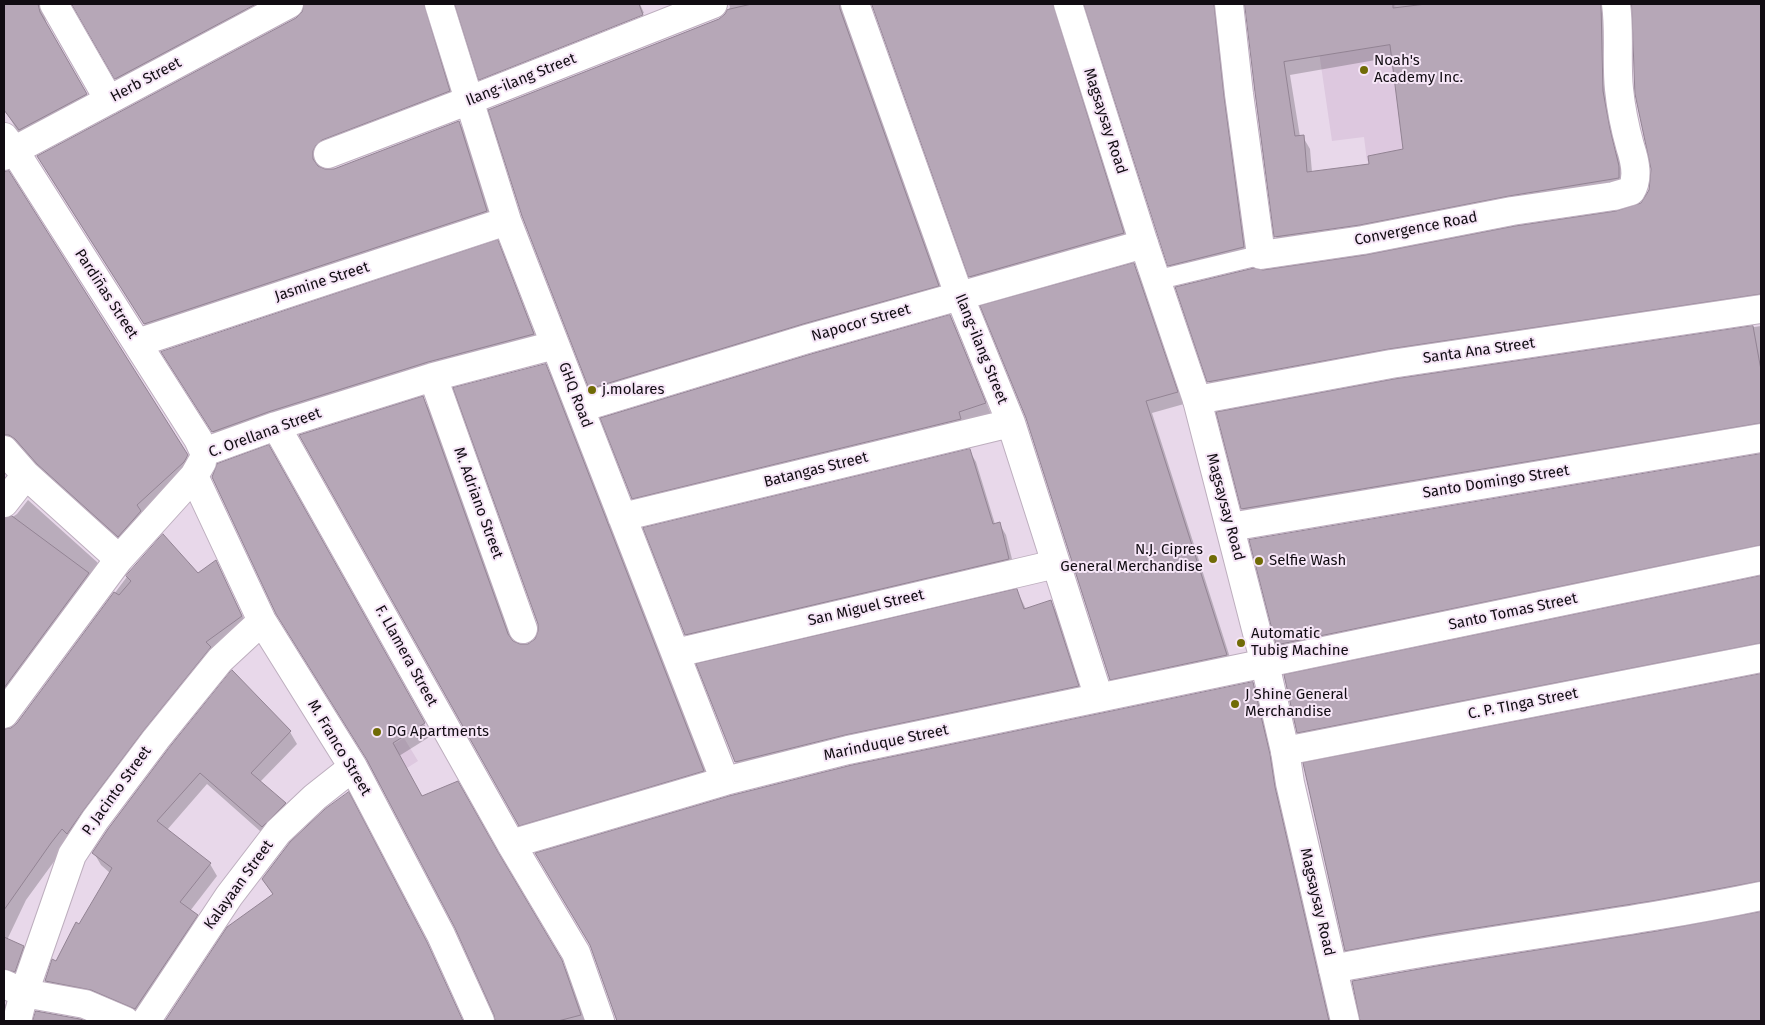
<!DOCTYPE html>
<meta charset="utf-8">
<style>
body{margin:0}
#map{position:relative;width:1765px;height:1025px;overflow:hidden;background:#e8d8ea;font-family:"Fira Sans",sans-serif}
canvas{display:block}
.frame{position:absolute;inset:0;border:5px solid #110c12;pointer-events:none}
</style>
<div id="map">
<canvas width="1765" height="1025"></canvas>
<div class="frame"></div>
</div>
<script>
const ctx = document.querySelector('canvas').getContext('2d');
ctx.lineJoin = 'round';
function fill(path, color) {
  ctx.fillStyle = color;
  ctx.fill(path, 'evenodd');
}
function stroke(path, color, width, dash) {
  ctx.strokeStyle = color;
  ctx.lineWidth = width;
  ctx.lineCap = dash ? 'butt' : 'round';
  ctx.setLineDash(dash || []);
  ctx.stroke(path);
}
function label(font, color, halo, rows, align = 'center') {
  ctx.font = font + ' "Fira Sans",sans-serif';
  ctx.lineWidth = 4;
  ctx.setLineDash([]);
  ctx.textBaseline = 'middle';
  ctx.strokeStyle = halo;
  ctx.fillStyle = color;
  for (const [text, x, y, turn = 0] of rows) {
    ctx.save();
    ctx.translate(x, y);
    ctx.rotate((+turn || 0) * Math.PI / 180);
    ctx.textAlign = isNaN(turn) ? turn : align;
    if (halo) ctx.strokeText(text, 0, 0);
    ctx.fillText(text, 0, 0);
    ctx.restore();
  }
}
fill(new Path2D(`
 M 1312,4 L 1395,4 L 1417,153 L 1367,161 L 1364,137 L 1332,141 Z
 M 404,738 L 418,761 L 372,790 L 358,766 Z`), '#ddc8df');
fill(new Path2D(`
 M 4,4 L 52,4 L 47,9 L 45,18 L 47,25 L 93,106 L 22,138 L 4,109 Z
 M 71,4 L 286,4 L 123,91 L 76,8 Z
 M 306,4 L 437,4 L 456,103 L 319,164 L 319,168 L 325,171 L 333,170 L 459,122 L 466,134 L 494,223 L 152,336 L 45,169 L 297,19 L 303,13 Z
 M 456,4 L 640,4 L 644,13 L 481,78 L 481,80 L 645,16 L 649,27 L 487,91 L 480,79 Z
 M 729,4 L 853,4 L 846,14 L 847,23 L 945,298 L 597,401 L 590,388 L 719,20 L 726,15 L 730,7 Z
 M 872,4 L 1066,4 L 1130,246 L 977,289 L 970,277 Z
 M 1085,4 L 1227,4 L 1250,260 L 1176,278 L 1169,265 Z
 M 1246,4 L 1614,4 L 1626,190 L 1283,249 L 1276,237 L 1256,92 ZM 1393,57 L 1404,150 L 1370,165 L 1312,172 L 1310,149 L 1303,137 L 1300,137 L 1290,75 Z
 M 1633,4 L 1761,4 L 1761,306 L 1216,394 L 1209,382 L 1263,272 L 1365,257 L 1617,213 L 1642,204 L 1650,190 L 1652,167 L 1637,94 Z
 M 4,202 L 66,275 L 194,468 L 125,548 L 46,476 L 24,452 L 17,447 L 4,449 Z
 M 497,242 L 503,252 L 539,345 L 219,442 L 168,362 Z
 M 1133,265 L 1140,277 L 1184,404 L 1152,413 L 1233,667 L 1118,691 L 1111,679 Z
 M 950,316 L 955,326 L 991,414 L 639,508 L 633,498 Z
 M 1761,326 L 1761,435 L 1250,521 L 1242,509 L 1218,413 L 1394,381 Z
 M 545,365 L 552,376 L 710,782 L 526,836 L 301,436 L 423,398 L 429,409 L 513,642 L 519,645 L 528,645 L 536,640 L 540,632 Z
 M 268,447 L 431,736 L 399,756 L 422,797 L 500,858 L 568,973 L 585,1021 L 497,1021 L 495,1014 Z
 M 969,450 L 976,462 L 995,524 L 999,523 L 1006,535 L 1015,571 L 693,646 L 686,634 Z
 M 1761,455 L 1761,557 L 1284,657 L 1277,644 L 1251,541 Z
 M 28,500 L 97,562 L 104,574 L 4,709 L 4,519 L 11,518 L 17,514 Z
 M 216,562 L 249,629 L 69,841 L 26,900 L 7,940 L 23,947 L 30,959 L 22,983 L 4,983 L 4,731 L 11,729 L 17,724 L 132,570 L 197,574 Z
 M 1761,577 L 1761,655 L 1305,745 L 1298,732 L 1285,676 Z
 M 1017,591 L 1026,609 L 1051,602 L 1057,613 L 1084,697 L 742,773 L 736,762 L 698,665 Z
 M 1761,675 L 1761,893 L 1353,963 L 1346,950 L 1304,764 Z
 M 1252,683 L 1259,695 L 1332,1021 L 616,1021 L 616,1016 Z
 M 290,732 L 297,744 L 260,782 L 285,804 L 292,816 L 269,839 L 207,784 L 167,830 L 210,864 L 217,876 L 190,911 L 197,916 L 204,928 L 142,1021 L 53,993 L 46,981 L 110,873 L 101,865 L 94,853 L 169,749 Z
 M 355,806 L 433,956 L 463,1021 L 166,1021 L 228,928 L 273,895 L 263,879 Z
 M 1761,913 L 1761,1000 L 1758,1001 L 1761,1016 L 1743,1021 L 1361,1021 L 1361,1017 L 1711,923 Z
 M 4,1002 L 12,1015 L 4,1021 Z`), '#0003');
const building = new Path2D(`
 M 4,4 L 38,4 L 40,12 L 87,94 L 19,130 L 4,110 Z
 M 72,4 L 256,4 L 115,79 Z
 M 304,4 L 424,4 L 450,91 L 322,140 L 316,145 L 313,151 L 313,159 L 318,166 L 325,169 L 334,169 L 459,121 L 487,211 L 144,324 L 37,156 L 296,18 L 302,12 Z
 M 455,4 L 639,4 L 643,15 L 479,80 Z
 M 752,4 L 840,4 L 840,9 L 939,286 L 803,324 L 589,389 L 522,216 L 488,110 L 719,19 L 725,14 L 727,10 Z
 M 872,4 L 1053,4 L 1124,233 L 969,277 Z
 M 1084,4 L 1214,4 L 1224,96 L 1244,247 L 1168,266 Z
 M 1245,4 L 1393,4 L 1393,8 L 1426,4 L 1601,4 L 1603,91 L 1610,129 L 1619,166 L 1619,178 L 1509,196 L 1360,225 L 1274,237 L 1255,92 ZM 1390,45 L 1403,149 L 1368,156 L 1369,164 L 1307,172 L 1304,135 L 1295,136 L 1284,62 Z
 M 1632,4 L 1761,4 L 1761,294 L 1389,349 L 1207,382 L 1175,287 L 1254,268 L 1263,270 L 1365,255 L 1515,226 L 1616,211 L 1641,203 L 1649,190 L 1651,169 L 1635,94 Z
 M 9,171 L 188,455 L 184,462 L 137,505 L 141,511 L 118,537 L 37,464 L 15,439 L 9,435 L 4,435 L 4,172 Z
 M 498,240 L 534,334 L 428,362 L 271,411 L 212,432 L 161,352 Z
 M 1134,263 L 1178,392 L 1146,401 L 1227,655 L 1110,680 L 1026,418 L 980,306 Z
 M 950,315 L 986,403 L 959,412 L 961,419 L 632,499 L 600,418 L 811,354 Z
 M 1753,326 L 1761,370 L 1761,423 L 1241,509 L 1216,412 L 1394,379 Z
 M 546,364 L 704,771 L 519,826 L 299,435 L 423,396 L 508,634 L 513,641 L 520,644 L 528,644 L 535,639 L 538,631 L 538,624 L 453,388 Z
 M 269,445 L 425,723 L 393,743 L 422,796 L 458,781 L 498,852 L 562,960 L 581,1015 L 558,1021 L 495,1021 L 494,1015 L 455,928 L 367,760 L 276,614 L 212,477 L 217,464 Z
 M 970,449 L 993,524 L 1000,522 L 1009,559 L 685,635 L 643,528 Z
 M 1761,454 L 1761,545 L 1276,645 L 1249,540 Z
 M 12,516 L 89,573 L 4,688 L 4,518 Z
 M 163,534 L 198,573 L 216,560 L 242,616 L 206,642 L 211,647 L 144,730 L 83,811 L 67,834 L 62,829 L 51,843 L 4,910 L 4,729 L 11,728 L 17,723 L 114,592 L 119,595 L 131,581 L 126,576 Z
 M 1761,576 L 1761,643 L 1297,733 L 1284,675 Z
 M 1017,589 L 1024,609 L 1051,600 L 1079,686 L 845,735 L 735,762 L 696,664 Z
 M 232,670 L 291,731 L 251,773 L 286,803 L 262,827 L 200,773 L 157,821 L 211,863 L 180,902 L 198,915 L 135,1009 L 91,990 L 45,981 L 52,959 L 56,961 L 76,922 L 79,924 L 112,868 L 92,853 L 108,829 L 168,749 Z
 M 1761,674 L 1761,881 L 1652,901 L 1437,934 L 1345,951 L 1303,763 Z
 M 1253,682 L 1270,754 L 1275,787 L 1329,1021 L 617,1021 L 590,945 L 535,853 L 729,796 L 852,765 Z
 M 349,792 L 427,942 L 463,1021 L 165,1021 L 227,927 L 273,894 L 262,879 L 290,842 L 325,809 Z
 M 1761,912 L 1761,1021 L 1360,1021 L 1352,981 L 1442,965 L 1657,931 Z
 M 4,937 L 24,946 L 15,972 L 4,969 Z
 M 36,1011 L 80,1019 L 86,1021 L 33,1021 Z`);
fill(building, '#b6a7b7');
stroke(building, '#928393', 1);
const lane = new Path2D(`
 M 1157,280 L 1261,255`);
const street = new Path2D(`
 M 54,4 L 109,100
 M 439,4 L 507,221 L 725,781
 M 855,4 L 959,295 L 1011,423 L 1099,698
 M 1229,4 L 1239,94 L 1261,255 L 1363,240 L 1512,211 L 1614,196 L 1631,191 C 1639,178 1635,161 1630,146 C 1625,128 1621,109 1619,89 C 1616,61 1620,32 1616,4
 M 4,137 L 14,150 L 198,439 L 204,452
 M 328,154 L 470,100 L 713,4
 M 4,156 L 289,4
 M 137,343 L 507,221
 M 433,377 L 523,629
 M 1197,400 L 1391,364 L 1761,309
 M 580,408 L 807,339 L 1144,244
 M 276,426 L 511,844 L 576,953 L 600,1021
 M 4,450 L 26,475 L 119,559
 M 204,452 L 276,426 L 433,377 L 555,345
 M 194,476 L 262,621 L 353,767 L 441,935 L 480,1021
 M 4,503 L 26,475
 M 622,517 L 1011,423
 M 1230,527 L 1761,438
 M 676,653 L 1056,564
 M 4,714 L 119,559 L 194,476 L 202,462
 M 1285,751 L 1761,658
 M 511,844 L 725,781 L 848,750 L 1761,560
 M 1333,969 C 1475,940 1619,926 1761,896
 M 4,984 L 24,993 L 85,1004 L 125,1021
 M 17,1021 L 24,993 L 72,855 L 95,820 L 156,739 L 220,660 L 262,621
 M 146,1021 L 229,896 L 278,832 L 315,797 L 353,767`);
const secondary = new Path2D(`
 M 1068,4 L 1144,244 L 1197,400 L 1265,664 L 1285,751 L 1290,783 L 1345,1021`);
stroke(lane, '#bdaebe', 21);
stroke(street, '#bdaebe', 30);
stroke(secondary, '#bdaebe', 30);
stroke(lane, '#fff', 19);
stroke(street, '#fff', 28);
stroke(secondary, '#fff', 28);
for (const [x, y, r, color] of [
 [1364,70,5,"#706b06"],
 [592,390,5,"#706b06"],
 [1213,559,5,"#706b06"],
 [1259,561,5,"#706b06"],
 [1241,643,5,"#706b06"],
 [1235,704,5,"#706b06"],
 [377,732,5,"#706b06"]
]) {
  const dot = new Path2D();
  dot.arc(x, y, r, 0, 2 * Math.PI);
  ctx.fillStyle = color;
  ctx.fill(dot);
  stroke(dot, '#f6e6f7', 2);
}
label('15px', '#110c12', '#f6e6f7', [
 ["Noah's",1374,61],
 ["Academy Inc.",1374,78],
 ["j.molares",602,390],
 ["N.J. Cipres",1203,550,"right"],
 ["General Merchandise",1203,567,"right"],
 ["Selfie Wash",1269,561],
 ["Automatic",1251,634],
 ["Tubig Machine",1251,651],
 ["J Shine General",1245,695],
 ["Merchandise",1245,712],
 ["DG Apartments",387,732]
], 'left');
label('15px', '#110c12', '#f6e6f7', [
 ["Herb Street",146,80,-28],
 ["Ilang-ilang Street",521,80,-22],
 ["Magsaysay Road",1105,121,72],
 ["Convergence Road",1416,229,-11],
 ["Jasmine Street",322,282,-18],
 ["Pardiñas Street",106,294,57],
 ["Napocor Street",861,323,-16],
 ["Ilang-ilang Street",981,349,68],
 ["Santa Ana Street",1479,351,-8],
 ["GHQ Road",575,395,69],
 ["C. Orellana Street",265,433,-20],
 ["Batangas Street",816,470,-14],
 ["Santo Domingo Street",1496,482,-9],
 ["M. Adriano Street",478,503,70],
 ["Magsaysay Road",1225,507,75],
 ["San Miguel Street",866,608,-13],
 ["Santo Tomas Street",1513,612,-12],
 ["F. Llamera Street",406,656,61],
 ["C. P. TInga Street",1523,704,-11],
 ["Marinduque Street",886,743,-12],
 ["M. Franco Street",339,748,59],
 ["P. Jacinto Street",117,791,-54],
 ["Kalayaan Street",239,885,-54],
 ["Magsaysay Road",1317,902,77]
]);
</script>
